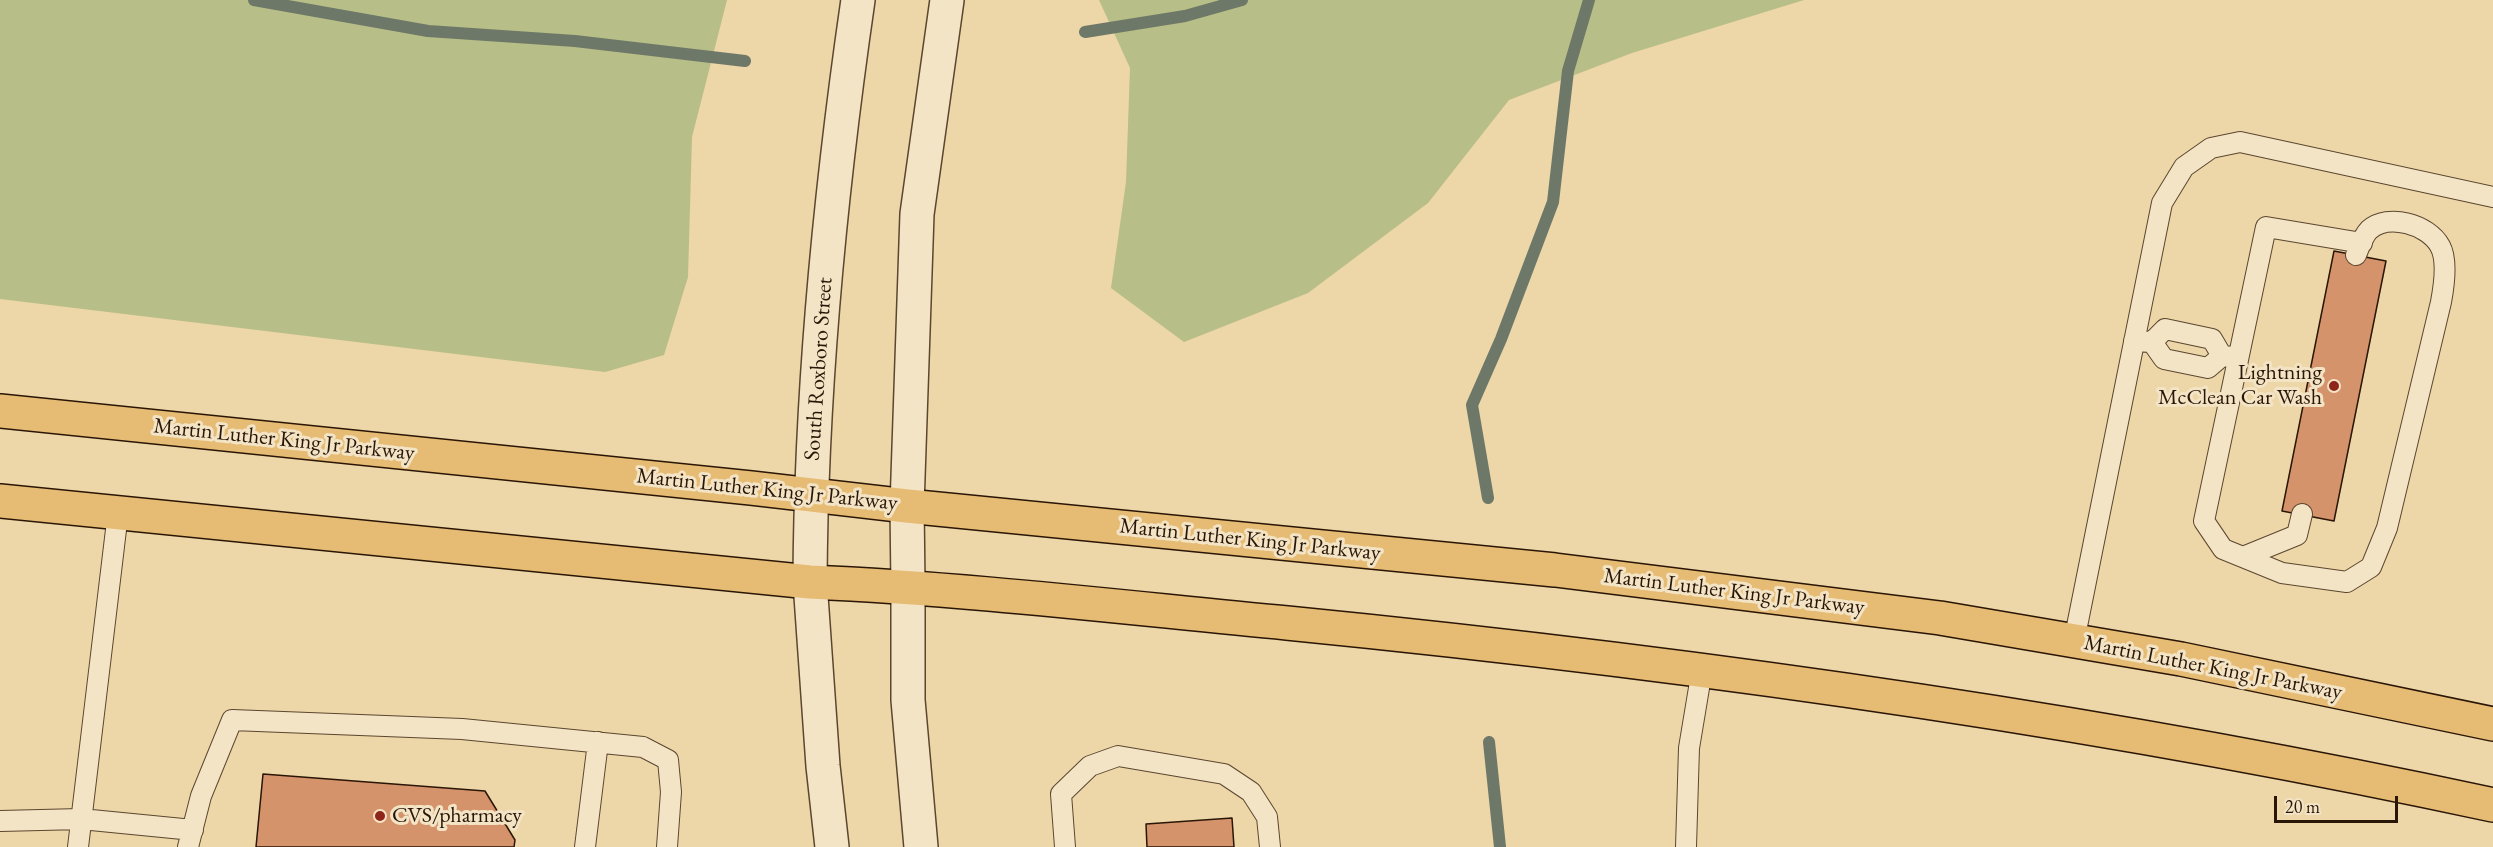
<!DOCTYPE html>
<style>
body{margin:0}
#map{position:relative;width:2493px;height:847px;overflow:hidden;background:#edd6a7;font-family:"EB Garamond",serif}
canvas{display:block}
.scale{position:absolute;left:2274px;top:796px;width:124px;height:27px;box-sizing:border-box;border:3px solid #2a1607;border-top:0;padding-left:8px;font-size:18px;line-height:21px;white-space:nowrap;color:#2a1607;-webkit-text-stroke:4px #f3e4c6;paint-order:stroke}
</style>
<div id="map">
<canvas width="2493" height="847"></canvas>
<div class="scale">20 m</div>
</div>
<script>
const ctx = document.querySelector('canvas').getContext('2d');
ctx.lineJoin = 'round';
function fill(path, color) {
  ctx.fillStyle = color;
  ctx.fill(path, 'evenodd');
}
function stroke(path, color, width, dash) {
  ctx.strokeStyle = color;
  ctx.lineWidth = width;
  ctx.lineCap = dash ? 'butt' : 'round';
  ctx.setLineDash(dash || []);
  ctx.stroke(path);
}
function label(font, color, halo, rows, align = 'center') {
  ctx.font = font + ' "EB Garamond",serif';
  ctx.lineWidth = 6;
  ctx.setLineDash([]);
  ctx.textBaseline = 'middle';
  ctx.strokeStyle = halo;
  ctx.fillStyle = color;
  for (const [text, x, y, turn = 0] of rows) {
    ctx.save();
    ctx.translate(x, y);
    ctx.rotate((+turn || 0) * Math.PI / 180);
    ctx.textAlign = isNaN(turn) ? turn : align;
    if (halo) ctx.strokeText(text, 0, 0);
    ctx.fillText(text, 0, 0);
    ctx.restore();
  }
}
fill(new Path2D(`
 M 0,0 L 727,0 L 692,137 L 688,277 L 664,355 L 605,372 L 0,299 Z
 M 1099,0 L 1804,0 L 1632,53 L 1509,100 L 1428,203 L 1308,293 L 1184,342 L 1111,288 L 1126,182 L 1130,68 Z`), '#b8be87');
stroke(new Path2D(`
 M 254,0 L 428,31 L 575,41 L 745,61
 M 1085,32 L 1185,16 L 1242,0
 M 1488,498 L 1472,405 L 1501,339 L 1553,202 L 1568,71 L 1589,0
 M 1489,742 L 1500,847`), '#6d7868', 12);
const building = new Path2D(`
 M 2334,251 L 2386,261 L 2334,521 L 2282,511 Z
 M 263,774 L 485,791 L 515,840 L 514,847 L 256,847 Z
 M 1232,818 L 1234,847 L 1147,847 L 1146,824 Z`);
fill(building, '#d4936b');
stroke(building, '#2a1607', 1.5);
const service = new Path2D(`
 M 2356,255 C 2359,248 2363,236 2369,230 C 2388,213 2428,224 2440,246 C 2448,260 2444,286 2441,302 L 2387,528 L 2371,567 L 2347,582 L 2282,573 L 2223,549 L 2204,521 L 2266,227 L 2362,243
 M 2134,341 L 2152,342 L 2165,329 L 2212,339 L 2222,356
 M 2152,342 L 2164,359 L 2208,368 L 2222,356 L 2234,357
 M 2243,557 L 2297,535 L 2302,514
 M 2074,641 L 2162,203 L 2184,167 L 2211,148 L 2240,142 L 2493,197
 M 0,821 L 81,819 L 193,830
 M 78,847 L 118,513
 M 188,847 L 201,796 L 232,720 L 462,729 L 643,747 L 668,760 L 671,792 L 667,847
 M 585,847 L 598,742
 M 1065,847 L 1061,794 L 1090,766 L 1118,756 L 1224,774 L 1251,792 L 1267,817 L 1270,847
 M 1686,847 L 1689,748 L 1702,670`);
const minor = new Path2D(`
 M 810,582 L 823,766 L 832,847
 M 908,586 L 908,700 L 921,847`);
const tertiary = new Path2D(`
 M 810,582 C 811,386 830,193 858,0
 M 908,586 L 907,506 L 917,214 L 947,0`);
const primary = new Path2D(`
 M 0,411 L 751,488 L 907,506 L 1555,570 L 1940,618 L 2181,659 L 2493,724
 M 0,501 L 810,582 C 970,589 1128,608 1287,623 C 1692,663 2095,719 2493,805`);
stroke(service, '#5b462f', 22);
stroke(minor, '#5b462f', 36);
stroke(tertiary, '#5b462f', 36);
stroke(primary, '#2a1607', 36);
stroke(service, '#f3e4c6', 20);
stroke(minor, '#f3e4c6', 33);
stroke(tertiary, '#f3e4c6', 33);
stroke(primary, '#e6bb74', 33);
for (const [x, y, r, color] of [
 [2334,386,6,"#8f2418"],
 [380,816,6,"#8f2418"]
]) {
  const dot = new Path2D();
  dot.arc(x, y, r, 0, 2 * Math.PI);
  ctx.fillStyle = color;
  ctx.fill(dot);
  stroke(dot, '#f3e4c6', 2);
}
label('22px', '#2a1607', '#f3e4c6', [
 ["South Roxboro Street",819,369,-86],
 ["Martin Luther King Jr Parkway",284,440,6],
 ["Martin Luther King Jr Parkway",767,490,6],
 ["Martin Luther King Jr Parkway",1250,540,6],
 ["Martin Luther King Jr Parkway",1734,592,7],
 ["Martin Luther King Jr Parkway",2213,668,11]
]);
label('22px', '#2a1607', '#f3e4c6', [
 ["Lightning",2322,373],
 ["McClean Car Wash",2322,398],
 ["CVS/pharmacy",392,816,"left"]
], 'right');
</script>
